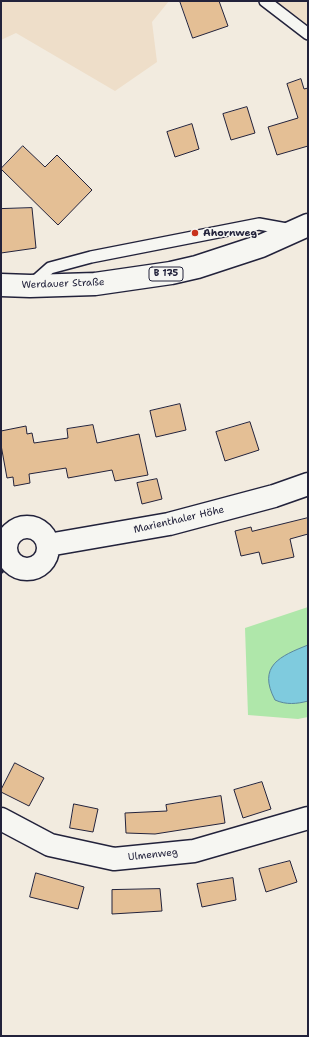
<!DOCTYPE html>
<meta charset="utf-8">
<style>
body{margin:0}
#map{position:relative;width:309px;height:1037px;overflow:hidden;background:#f2ebdf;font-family:"Shantell Sans",sans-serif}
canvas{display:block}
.frame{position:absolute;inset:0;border:2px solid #22223b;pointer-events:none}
</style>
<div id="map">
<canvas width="309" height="1037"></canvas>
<div class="frame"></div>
</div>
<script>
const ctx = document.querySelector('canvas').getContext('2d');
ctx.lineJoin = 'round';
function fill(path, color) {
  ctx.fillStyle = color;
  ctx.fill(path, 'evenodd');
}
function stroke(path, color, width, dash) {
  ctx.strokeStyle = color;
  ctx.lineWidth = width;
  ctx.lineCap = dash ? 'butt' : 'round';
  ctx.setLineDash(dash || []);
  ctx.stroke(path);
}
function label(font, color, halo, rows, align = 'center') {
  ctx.font = font + ' "Shantell Sans",sans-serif';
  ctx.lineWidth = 3;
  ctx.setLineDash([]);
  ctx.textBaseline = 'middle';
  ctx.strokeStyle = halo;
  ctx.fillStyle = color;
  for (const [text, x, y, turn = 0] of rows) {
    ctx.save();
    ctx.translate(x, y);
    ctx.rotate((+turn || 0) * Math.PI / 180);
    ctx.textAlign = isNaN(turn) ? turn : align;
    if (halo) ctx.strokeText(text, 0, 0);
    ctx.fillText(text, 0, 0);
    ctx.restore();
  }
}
fill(new Path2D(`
 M 1,1 L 169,1 L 152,22 L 157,62 L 115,91 L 16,33 L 1,40 Z
 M 274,1 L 308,1 L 308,27 Z`), '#eedec9');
fill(new Path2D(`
 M 308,607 L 308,717 L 298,719 L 248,715 L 245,628 Z`), '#afe7aa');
const water = new Path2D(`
 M 308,645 L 308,701 C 297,704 286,705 275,700 C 257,666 280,656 308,645 Z`);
fill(water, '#7fcbde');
stroke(water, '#5a879d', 1);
const building = new Path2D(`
 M 180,1 L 219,1 L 228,26 L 193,38 Z
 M 301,79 L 304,89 L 308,88 L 308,146 L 277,155 L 268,127 L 298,118 L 287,84 Z
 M 247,107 L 255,133 L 231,140 L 223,114 Z
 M 192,124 L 199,149 L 175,157 L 167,132 Z
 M 23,146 L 45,167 L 57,155 L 92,190 L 58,225 L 1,169 Z
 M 32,208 L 36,248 L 1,253 L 1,209 Z
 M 180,404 L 186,430 L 156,437 L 150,411 Z
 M 250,422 L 259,450 L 225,461 L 216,432 Z
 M 93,425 L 97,443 L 139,434 L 148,475 L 115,481 L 112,470 L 68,478 L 66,468 L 29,474 L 30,483 L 14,486 L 13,477 L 7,478 L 1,445 L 1,431 L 26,426 L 27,434 L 32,433 L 34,443 L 68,438 L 67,429 Z
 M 157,479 L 162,499 L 142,504 L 137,483 Z
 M 308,518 L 308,534 L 290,539 L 294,557 L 262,564 L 259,552 L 241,556 L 235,531 L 251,527 L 252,531 Z
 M 15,763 L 44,778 L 29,806 L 1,792 L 1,790 Z
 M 262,782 L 271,809 L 243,818 L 234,790 Z
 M 221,796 L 225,823 L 155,834 L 126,833 L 125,813 L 167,811 L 166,805 Z
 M 74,804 L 98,809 L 93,832 L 70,828 Z
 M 290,861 L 297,882 L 266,892 L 259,869 Z
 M 36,873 L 84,887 L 78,909 L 30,897 Z
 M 233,878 L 236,900 L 202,907 L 197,884 Z
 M 160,889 L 162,911 L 112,914 L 112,890 Z`);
fill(building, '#e4bf95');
stroke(building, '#22223b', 1);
const lane = new Path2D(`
 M 265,1 L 308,34
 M 32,284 L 50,268 L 91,257 L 259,224 L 292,230`);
const street = new Path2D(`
 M6 548a21 21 0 1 1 42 0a21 21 0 1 1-42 0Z
 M 48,545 L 169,524 L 274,496 L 308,484
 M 1,819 L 50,845 L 114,859 L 194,851 L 308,818`);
const primary = new Path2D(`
 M 1,285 L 30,286 L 95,284 L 171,273 L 197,267 L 261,246 L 308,225`);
stroke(lane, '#22223b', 14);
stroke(street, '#22223b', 25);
stroke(primary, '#22223b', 25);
stroke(new Path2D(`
 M 1,573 L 13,563`), '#22223b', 2.5, [3, 3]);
stroke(lane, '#f6f6f2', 11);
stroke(street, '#f6f6f2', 22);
stroke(primary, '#f6f6f2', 22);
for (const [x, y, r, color] of [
 [195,233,4,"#c8321e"]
]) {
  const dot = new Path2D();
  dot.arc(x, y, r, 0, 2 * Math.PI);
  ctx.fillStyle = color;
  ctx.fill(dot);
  stroke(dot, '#f6f6f2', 1.5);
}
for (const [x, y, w] of [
 [166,274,34]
]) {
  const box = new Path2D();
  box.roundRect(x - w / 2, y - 7, w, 14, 3);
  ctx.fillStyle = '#f6f6f2';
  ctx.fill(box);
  stroke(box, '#22223b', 1);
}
label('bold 9px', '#22223b', null, [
 ["B 175",166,274]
]);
label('bold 10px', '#22223b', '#f6f6f2', [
 ["Ahornweg",203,233]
], 'left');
label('10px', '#22223b', '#f6f6f2', [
 ["Werdauer Straße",63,284,-2],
 ["Marienthaler Höhe",179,520,-13],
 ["Ulmenweg",153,855,-6]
]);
</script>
